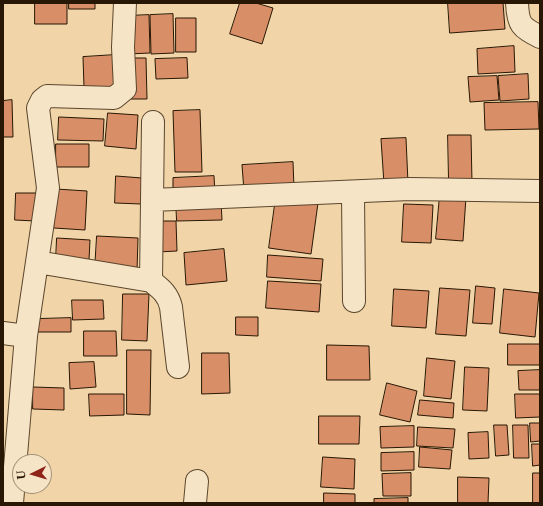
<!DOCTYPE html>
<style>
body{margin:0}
#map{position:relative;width:543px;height:506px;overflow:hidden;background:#f1d5a8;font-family:"Libre Caslon Text",serif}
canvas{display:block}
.frame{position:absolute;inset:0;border:4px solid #281704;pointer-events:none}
.north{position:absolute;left:12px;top:454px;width:40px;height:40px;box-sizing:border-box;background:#f6e4c6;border:1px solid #a49278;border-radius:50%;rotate:265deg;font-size:11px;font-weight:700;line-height:16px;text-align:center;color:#281704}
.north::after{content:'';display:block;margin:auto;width:14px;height:18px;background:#8f2418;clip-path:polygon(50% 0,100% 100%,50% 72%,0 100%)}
</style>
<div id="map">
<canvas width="543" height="506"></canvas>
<div class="frame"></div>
<div class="north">U</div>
</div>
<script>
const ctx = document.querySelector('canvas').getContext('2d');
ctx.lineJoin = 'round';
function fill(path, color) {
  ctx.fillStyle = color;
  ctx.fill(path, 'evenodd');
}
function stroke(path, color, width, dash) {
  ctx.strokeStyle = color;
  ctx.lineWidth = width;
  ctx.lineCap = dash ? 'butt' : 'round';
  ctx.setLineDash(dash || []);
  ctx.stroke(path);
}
const building = new Path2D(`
 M 35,3 L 67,3 L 67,24 L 35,24 Z
 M 69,3 L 95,3 L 95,9 L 69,9 Z
 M 240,3 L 256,3 L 273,8 L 262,44 L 230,34 Z
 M 448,3 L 503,3 L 505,29 L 450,33 Z
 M 173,14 L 174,53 L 151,54 L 150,15 Z
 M 149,15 L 150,53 L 128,54 L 127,16 Z
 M 176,18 L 196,18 L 196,52 L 176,52 Z
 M 514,46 L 515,72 L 478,74 L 477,49 Z
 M 115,55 L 114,89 L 84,87 L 83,57 Z
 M 128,58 L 146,58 L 147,99 L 127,99 Z
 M 187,58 L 188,78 L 156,79 L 155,59 Z
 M 528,74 L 529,99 L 500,101 L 498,76 Z
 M 497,76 L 499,100 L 470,102 L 468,77 Z
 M 12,100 L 13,137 L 3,137 L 3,101 Z
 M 538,102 L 539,129 L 485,130 L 484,103 Z
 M 200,110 L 202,172 L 175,172 L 173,111 Z
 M 108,113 L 138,115 L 136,149 L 105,146 Z
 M 59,117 L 104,119 L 103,141 L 58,140 Z
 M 448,135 L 471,135 L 472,183 L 449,183 Z
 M 406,138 L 408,183 L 384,184 L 381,139 Z
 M 56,144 L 89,144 L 89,167 L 56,167 Z
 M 293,162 L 294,188 L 244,191 L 242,165 Z
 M 116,176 L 142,178 L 141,204 L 115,203 Z
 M 214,176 L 215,194 L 173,195 L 173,178 Z
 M 56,189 L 87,191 L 85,230 L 54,228 Z
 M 16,193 L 36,193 L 35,221 L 15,220 Z
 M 440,195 L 466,197 L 463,241 L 436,239 Z
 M 276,197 L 318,203 L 311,254 L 269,248 Z
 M 176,201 L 221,201 L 222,220 L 177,221 Z
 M 404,204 L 433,205 L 431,243 L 402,242 Z
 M 157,221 L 176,221 L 177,251 L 158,252 Z
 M 97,236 L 138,238 L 137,271 L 95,269 Z
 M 57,238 L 90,240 L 89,260 L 56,259 Z
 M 224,249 L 227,281 L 186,285 L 184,253 Z
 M 268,255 L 323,259 L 321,281 L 267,277 Z
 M 268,281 L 321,284 L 319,312 L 266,308 Z
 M 476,286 L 495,288 L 492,324 L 473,323 Z
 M 440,288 L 470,290 L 466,336 L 436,334 Z
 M 394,289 L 429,291 L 426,328 L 392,326 Z
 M 504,289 L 539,293 L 535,337 L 500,333 Z
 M 123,294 L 149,294 L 147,341 L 122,340 Z
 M 72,300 L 103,300 L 104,319 L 73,320 Z
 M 236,317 L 258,317 L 258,336 L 236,335 Z
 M 71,318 L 71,332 L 38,332 L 38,319 Z
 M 84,331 L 116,331 L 117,356 L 84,356 Z
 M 508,344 L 540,344 L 540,365 L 508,365 Z
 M 327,345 L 369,346 L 370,380 L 327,380 Z
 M 127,350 L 151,350 L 150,415 L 127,414 Z
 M 202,353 L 229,353 L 230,393 L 202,394 Z
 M 427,358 L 455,361 L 451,399 L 424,396 Z
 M 94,362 L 96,387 L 70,389 L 69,363 Z
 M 465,367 L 489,368 L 487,411 L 463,410 Z
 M 540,370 L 540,390 L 519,390 L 518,371 Z
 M 387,383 L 417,391 L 410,422 L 380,415 Z
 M 33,387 L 64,388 L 64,410 L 33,409 Z
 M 89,394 L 124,394 L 124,415 L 90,416 Z
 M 515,394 L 540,394 L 540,417 L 516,418 Z
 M 420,400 L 454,403 L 453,418 L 418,415 Z
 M 319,416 L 360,416 L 359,444 L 319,444 Z
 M 530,423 L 540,423 L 540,441 L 531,442 Z
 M 494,425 L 507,425 L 509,455 L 496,456 Z
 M 513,425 L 528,425 L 529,458 L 514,458 Z
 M 414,426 L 414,447 L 381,448 L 380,427 Z
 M 418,427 L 455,429 L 453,448 L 417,446 Z
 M 488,432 L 489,458 L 469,459 L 468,433 Z
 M 532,444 L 540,444 L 540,465 L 533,466 Z
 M 420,447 L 452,450 L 450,469 L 419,467 Z
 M 414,452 L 414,470 L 381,471 L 381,453 Z
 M 323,457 L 355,459 L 354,489 L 321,487 Z
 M 411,473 L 411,496 L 383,496 L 382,474 Z
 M 533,473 L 540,473 L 540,503 L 533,503 Z
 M 458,477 L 489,478 L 488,503 L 458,503 Z
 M 324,493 L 355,494 L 355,503 L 324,503 Z
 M 408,498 L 408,503 L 374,503 L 374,499 Z`);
fill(building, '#d88e67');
stroke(building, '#281704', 1);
const minor = new Path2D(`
 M 517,3 C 518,25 521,27 540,37
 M 353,193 L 354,301
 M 152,200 L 410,189 L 540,191
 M 37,262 L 151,281 C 161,289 168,294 171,307 L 178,367
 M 151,281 L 153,122
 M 3,333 L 26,336
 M 12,503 L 26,336 L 48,188 L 38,108 L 42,100 L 47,96 L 114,98 L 125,89 L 123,47 L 125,3
 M 195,503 L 197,481`);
stroke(minor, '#5a462d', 24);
stroke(minor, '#f6e4c6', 22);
</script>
